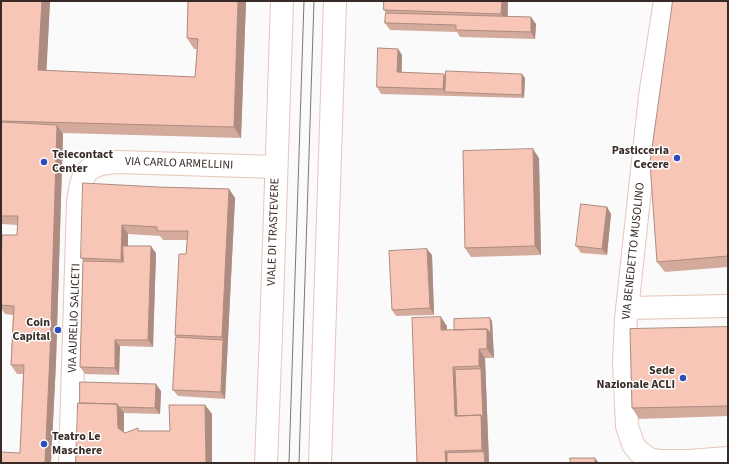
<!DOCTYPE html>
<style>
body{margin:0}
#map{position:relative;width:729px;height:464px;overflow:hidden;background:#fafafa;font-family:"Source Sans 3",sans-serif}
canvas{display:block}
.frame{position:absolute;inset:0;border:2px solid #382b27;pointer-events:none}
</style>
<div id="map">
<canvas width="729" height="464"></canvas>
<div class="frame"></div>
</div>
<script>
const ctx = document.querySelector('canvas').getContext('2d');
ctx.lineJoin = 'round';
function stroke(path, color, width, dash) {
  ctx.strokeStyle = color;
  ctx.lineWidth = width;
  ctx.lineCap = dash ? 'butt' : 'round';
  ctx.setLineDash(dash || []);
  ctx.stroke(path);
}
function fill(path, color) {
  ctx.fillStyle = color;
  ctx.fill(path, 'evenodd');
}
function label(font, color, halo, rows, align = 'center') {
  ctx.font = font + ' "Source Sans 3",sans-serif';
  ctx.lineWidth = 3;
  ctx.setLineDash([]);
  ctx.textBaseline = 'middle';
  ctx.strokeStyle = halo;
  ctx.fillStyle = color;
  for (const [text, x, y, turn = 0] of rows) {
    ctx.save();
    ctx.translate(x, y);
    ctx.rotate((+turn || 0) * Math.PI / 180);
    ctx.textAlign = isNaN(turn) ? turn : align;
    if (halo) ctx.strokeText(text, 0, 0);
    ctx.fillText(text, 0, 0);
    ctx.restore();
  }
}
const street = new Path2D(`
 M 665,1 L 650,96 L 626,319 L 624,362 L 627,426 L 633,444 L 638,451 L 649,459 L 660,461 L 688,461 L 728,458
 M 627,308 L 728,306
 M 70,463 L 78,203 C 82,172 85,164 118,162 L 276,167`);
const secondary = new Path2D(`
 M 266,463 L 271,334 L 282,1
 M 320,463 L 335,1`);
stroke(street, '#e7c5b9', 24);
stroke(secondary, '#e7c5b9', 24);
stroke(street, '#fff', 22);
stroke(secondary, '#fff', 22);
stroke(new Path2D(`
 M 289,463 L 304,1
 M 299,463 L 314,1`), '#7e7673', 1);
fill(new Path2D(`
 M 1,1 L 50,1 L 46,71 L 195,77 L 197,49 L 194,49 L 187,38 L 188,1 L 246,1 L 241,138 L 63,133 L 63,134 L 56,362 L 51,463 L 1,463 L 20,453 L 23,374 L 17,374 L 11,365 L 13,315 L 5,314 L 1,308 L 1,266 L 17,235 L 18,225 L 1,224 Z
 M 384,1 L 508,1 L 508,16 L 536,24 L 535,39 L 460,37 L 457,32 L 390,30 L 385,23 L 386,13 L 384,10 Z
 M 728,1 L 728,267 L 665,272 L 657,262 Z
 M 398,49 L 402,55 L 402,72 L 446,77 L 525,78 L 524,98 L 381,94 L 377,87 Z
 M 539,158 L 541,255 L 471,257 L 465,248 Z
 M 158,187 L 229,189 L 235,198 L 225,399 L 178,396 L 173,390 L 176,337 L 175,335 L 186,254 L 187,240 L 163,240 L 160,236 L 128,234 L 128,246 L 156,253 L 153,347 L 120,346 L 119,375 L 85,374 L 80,367 L 83,261 L 81,258 Z
 M 607,207 L 611,214 L 607,255 L 581,253 L 576,246 Z
 M 432,255 L 434,315 L 396,316 L 392,310 Z
 M 492,321 L 494,358 L 485,358 L 489,463 L 417,463 L 447,326 L 447,330 L 454,330 Z
 M 728,327 L 728,416 L 639,419 L 632,408 Z
 M 161,391 L 160,414 L 124,413 L 124,432 L 125,433 L 141,431 L 170,431 L 205,405 L 212,414 L 212,463 L 76,463 L 80,403 Z`), '#d4aa9d');
fill(new Path2D(`
 M 42,1 L 50,1 L 46,81 L 38,70 Z
 M 238,1 L 246,1 L 241,138 L 234,127 Z
 M 502,1 L 508,1 L 507,23 L 501,14 Z
 M 531,17 L 536,24 L 535,39 L 531,32 Z
 M 398,49 L 402,55 L 401,79 L 397,72 Z
 M 444,74 L 448,80 L 445,92 L 443,89 Z
 M 522,74 L 525,78 L 524,98 L 522,95 Z
 M 57,125 L 63,134 L 56,362 L 51,463 L 45,463 Z
 M 533,149 L 539,158 L 541,255 L 535,246 Z
 M 229,189 L 235,198 L 225,399 L 221,392 L 223,340 L 222,337 Z
 M 607,207 L 611,214 L 607,255 L 602,249 Z
 M 122,225 L 128,234 L 128,269 L 121,260 Z
 M 151,246 L 156,253 L 153,347 L 148,340 Z
 M 427,249 L 432,255 L 434,315 L 430,308 Z
 M 441,317 L 447,326 L 447,339 L 441,330 Z
 M 490,318 L 492,321 L 494,358 L 487,349 L 487,329 Z
 M 115,340 L 120,346 L 119,375 L 115,368 Z
 M 479,349 L 485,358 L 489,463 L 485,463 L 484,452 L 482,450 L 481,415 L 481,369 L 479,366 Z
 M 453,367 L 459,376 L 461,418 L 455,416 Z
 M 156,384 L 161,391 L 160,414 L 155,408 Z
 M 117,404 L 124,413 L 124,437 L 118,428 Z
 M 205,405 L 212,414 L 212,463 L 206,463 Z
 M 445,451 L 452,460 L 452,463 L 446,463 Z
 M 595,458 L 599,463 L 595,463 Z`), '#ad8b80');
const building = new Path2D(`
 M 1,1 L 42,1 L 38,70 L 195,77 L 198,39 L 187,38 L 188,1 L 238,1 L 234,127 L 1,121 Z
 M 384,1 L 502,1 L 501,14 L 384,10 Z
 M 673,1 L 728,1 L 728,256 L 657,262 L 650,163 Z
 M 386,13 L 531,17 L 531,32 L 456,30 L 456,25 L 385,23 Z
 M 378,48 L 398,49 L 397,72 L 444,74 L 443,89 L 377,87 Z
 M 446,71 L 522,74 L 522,95 L 445,92 Z
 M 1,122 L 57,125 L 50,354 L 45,463 L 1,463 L 1,452 L 20,453 L 24,365 L 11,365 L 14,306 L 1,305 L 1,266 L 2,235 L 17,235 L 18,216 L 1,216 Z
 M 533,149 L 535,246 L 465,248 L 463,151 Z
 M 83,183 L 158,187 L 229,189 L 222,337 L 175,335 L 179,254 L 186,254 L 188,231 L 157,231 L 157,227 L 122,225 L 121,260 L 81,258 Z
 M 581,204 L 607,207 L 602,249 L 576,246 Z
 M 123,246 L 151,246 L 148,340 L 115,340 L 115,368 L 80,367 L 83,261 L 123,262 Z
 M 427,249 L 430,308 L 392,310 L 389,251 Z
 M 441,317 L 441,330 L 487,329 L 487,349 L 479,349 L 479,366 L 453,367 L 455,416 L 481,415 L 482,450 L 445,451 L 446,463 L 417,463 L 412,318 Z
 M 490,318 L 491,334 L 487,329 L 454,330 L 454,319 Z
 M 728,327 L 728,406 L 632,408 L 630,329 Z
 M 176,337 L 223,340 L 221,392 L 173,390 Z
 M 481,369 L 483,418 L 481,415 L 457,416 L 455,370 Z
 M 80,382 L 156,384 L 155,408 L 119,407 L 117,404 L 80,403 Z
 M 78,403 L 117,404 L 118,428 L 125,433 L 138,428 L 138,431 L 170,431 L 169,405 L 205,405 L 206,463 L 76,463 Z
 M 484,452 L 485,463 L 447,463 L 447,453 Z
 M 570,458 L 595,458 L 595,463 L 571,463 Z`);
fill(building, '#f7c6b7');
stroke(building, '#ad8b80', 1);
for (const [x, y, r, color] of [
 [677,158,4,"#2a4ebe"],
 [44,162,4,"#2a4ebe"],
 [58,330,4,"#2a4ebe"],
 [683,378,4,"#2a4ebe"],
 [44,444,4,"#2a4ebe"]
]) {
  const dot = new Path2D();
  dot.arc(x, y, r, 0, 2 * Math.PI);
  ctx.fillStyle = color;
  ctx.fill(dot);
  stroke(dot, '#fff', 1.5);
}
label('bold 12px', '#382b27', '#fff', [
 ["Pasticceria",669,151],
 ["Cecere",669,165],
 ["Telecontact",52,155,"left"],
 ["Center",52,169,"left"],
 ["Coin",50,323],
 ["Capital",50,337],
 ["Sede",675,371],
 ["Nazionale ACLI",675,385],
 ["Teatro Le",52,437,"left"],
 ["Maschere",52,451,"left"]
], 'right');
label('12px', '#382b27', '#fff', [
 ["VIA CARLO ARMELLINI",179,164,2],
 ["VIALE DI TRASTEVERE",274,232,-88],
 ["VIA BENEDETTO MUSOLINO",634,251,-84],
 ["VIA AURELIO SALICETI",75,318,-88]
]);
</script>
